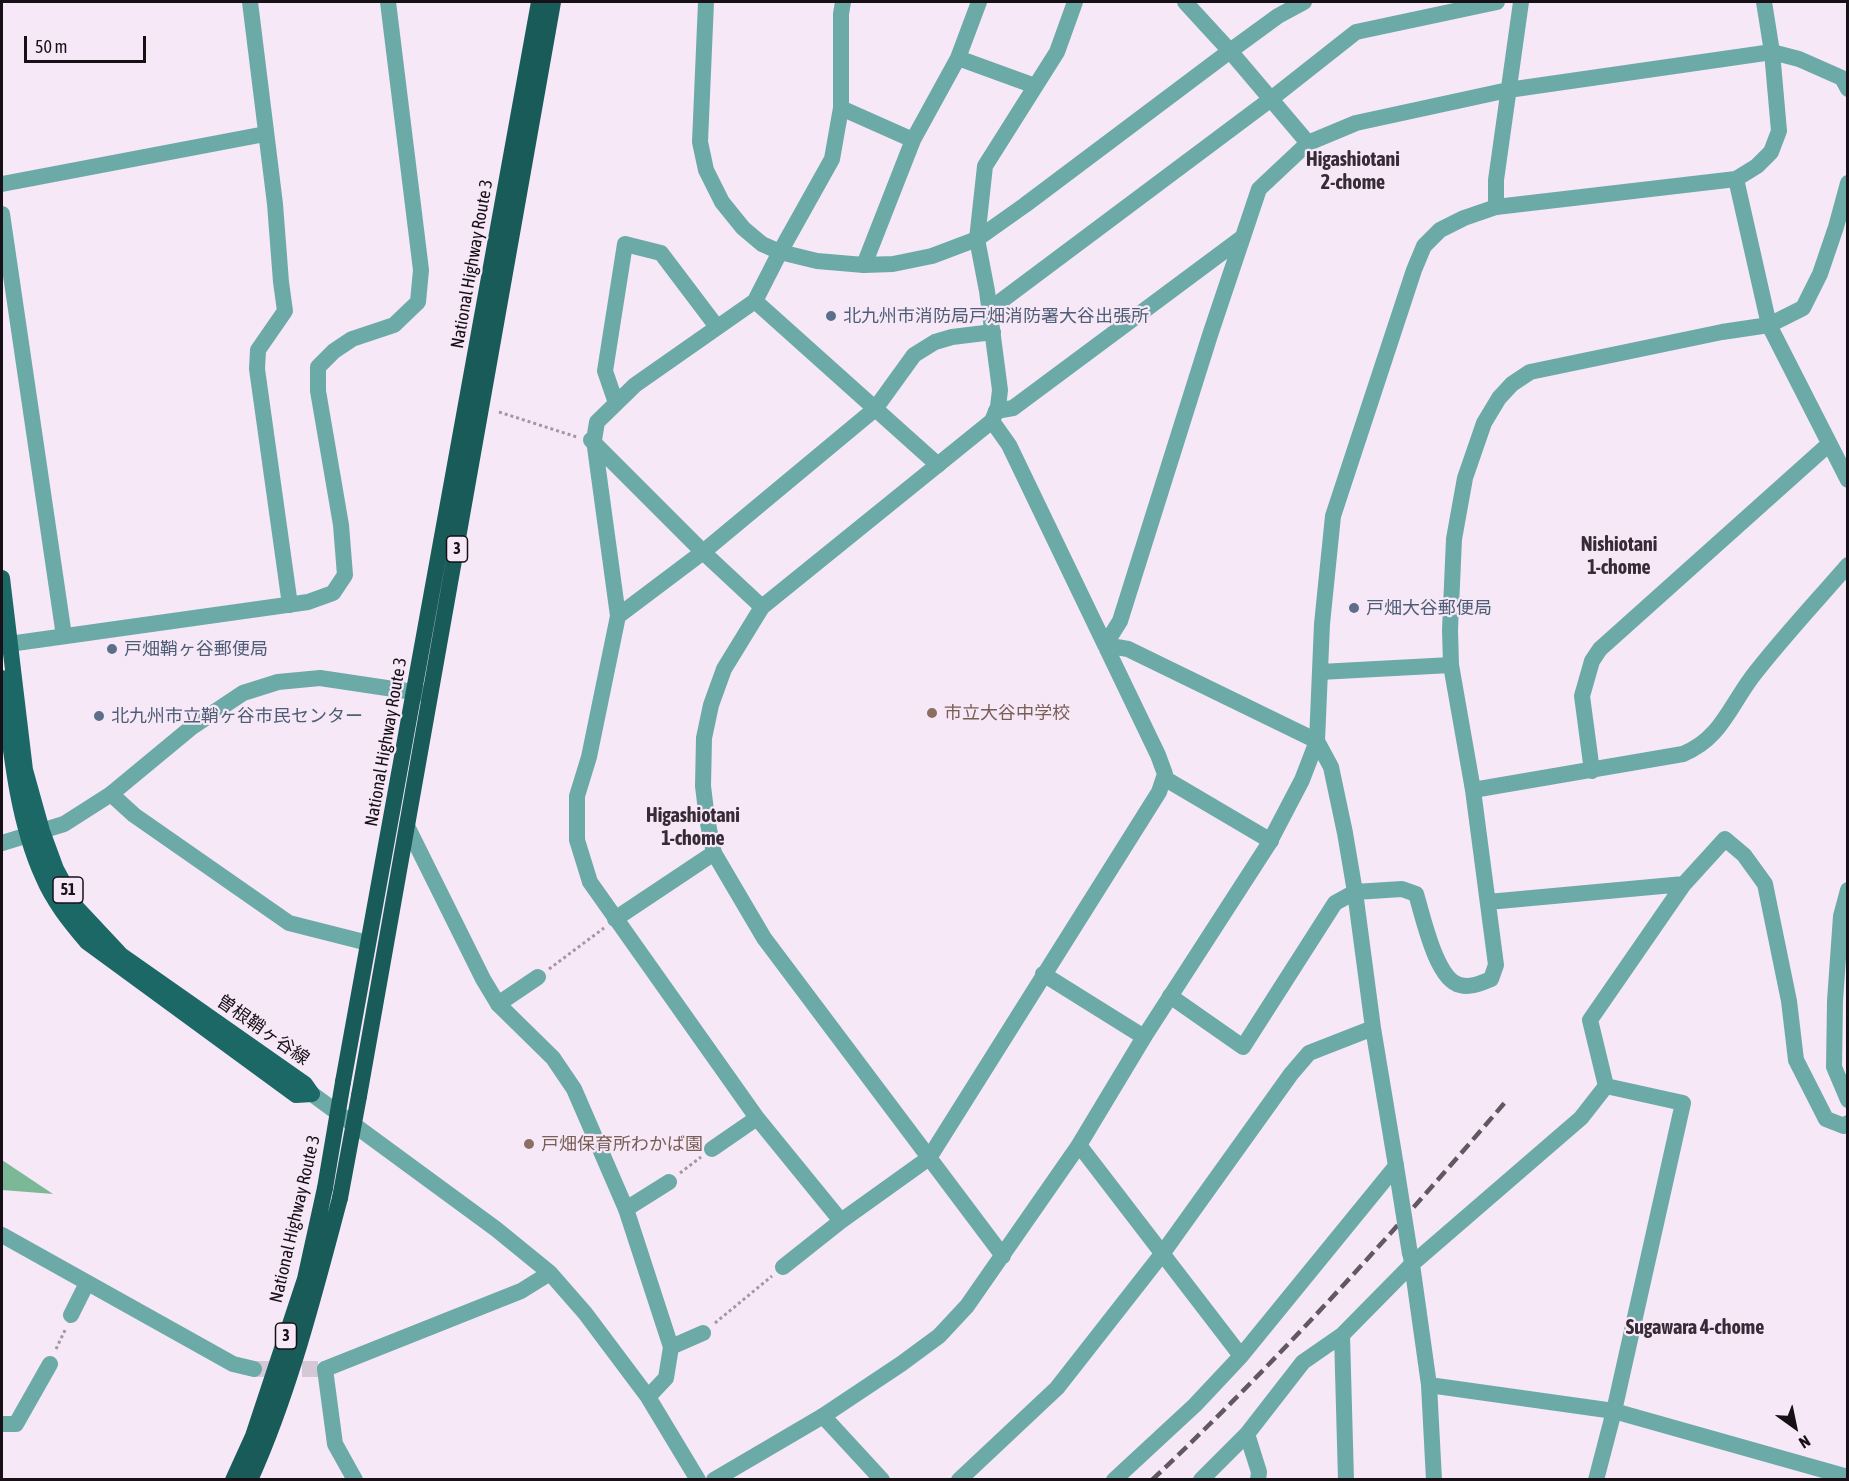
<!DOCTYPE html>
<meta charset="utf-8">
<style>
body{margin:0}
#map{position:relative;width:1849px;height:1481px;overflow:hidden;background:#f7e8f8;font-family:"Asap Condensed",sans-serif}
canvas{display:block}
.frame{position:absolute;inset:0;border:3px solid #171117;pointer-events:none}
.north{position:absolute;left:1765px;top:1397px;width:60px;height:60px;-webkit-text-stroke:4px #f7e8f8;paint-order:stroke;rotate:147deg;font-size:16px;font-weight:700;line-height:24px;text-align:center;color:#171117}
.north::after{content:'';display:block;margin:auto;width:21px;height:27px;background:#171117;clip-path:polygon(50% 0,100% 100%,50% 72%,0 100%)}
.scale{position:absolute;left:24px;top:36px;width:122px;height:27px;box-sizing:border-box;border:3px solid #171117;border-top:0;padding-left:8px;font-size:18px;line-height:21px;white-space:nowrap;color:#171117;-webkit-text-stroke:4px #f7e8f8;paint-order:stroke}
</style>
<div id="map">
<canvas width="1849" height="1481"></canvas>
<div class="frame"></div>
<div class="north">N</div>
<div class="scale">50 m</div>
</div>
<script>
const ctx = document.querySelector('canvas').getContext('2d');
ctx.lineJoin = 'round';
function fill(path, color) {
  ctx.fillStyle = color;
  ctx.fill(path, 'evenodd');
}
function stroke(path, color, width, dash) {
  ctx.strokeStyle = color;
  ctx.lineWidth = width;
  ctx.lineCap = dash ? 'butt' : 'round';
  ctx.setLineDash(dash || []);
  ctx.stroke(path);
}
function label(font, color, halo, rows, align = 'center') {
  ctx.font = font + ' "Asap Condensed","Noto Sans JP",sans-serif';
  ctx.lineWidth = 4.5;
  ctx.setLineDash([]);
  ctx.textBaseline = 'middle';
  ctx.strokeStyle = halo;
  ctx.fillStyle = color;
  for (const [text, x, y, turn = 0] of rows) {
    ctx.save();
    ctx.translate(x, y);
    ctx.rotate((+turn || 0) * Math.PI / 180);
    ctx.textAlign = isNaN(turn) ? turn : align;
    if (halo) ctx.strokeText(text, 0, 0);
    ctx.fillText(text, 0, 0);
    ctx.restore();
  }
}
fill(new Path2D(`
 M 2,1160 L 53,1194 L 2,1190 Z`), '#7bb996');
stroke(new Path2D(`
 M 254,1369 L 325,1369`), '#d5c8d6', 16, [16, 8]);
stroke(new Path2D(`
 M 499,412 L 577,437
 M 549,969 L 604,928
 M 680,1173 L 701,1157
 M 715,1323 L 772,1276
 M 56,1349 L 66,1328`), '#a397a4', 3, [3, 3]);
stroke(new Path2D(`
 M 250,2 L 275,204 L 281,282 L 285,311 L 258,350 L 257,369 L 290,605
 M 1185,2 L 1230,51 L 1308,143
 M 958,58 L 1035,86
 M 841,108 L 913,140
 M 1736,179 L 1769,325 L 1848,480
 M 2,184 L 265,134
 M 1496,207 L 1496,180 L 1521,2
 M 2,214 L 64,636
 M 864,265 L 913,140 L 958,58 L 979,2
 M 755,301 L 938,465
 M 989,310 L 1271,99 L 1356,32 L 1497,2
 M 616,403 L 605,371 L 625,244 L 661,253 L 717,327
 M 996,411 L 1013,408 L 1243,237
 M 591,440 L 703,552 L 762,607
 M 618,616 L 703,552 L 875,409 L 914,355 L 935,342 L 952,337 L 993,332
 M 2,645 L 308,602 L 333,593 L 345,575 L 341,525 L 318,391 L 318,367 L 334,351 L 352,339 L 394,325 L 418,302 L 421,270 L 388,2
 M 1105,645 L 1120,621 L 1210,335 L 1259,189 L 1308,143 L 1356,123 L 1508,90 L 1772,52 L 1799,59 L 1842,78 L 1848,89
 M 1105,645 L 1128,649 L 1317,741 L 1331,767 L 1345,833 L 1355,892 L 1373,1028 L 1396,1166 L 1241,1356 L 1195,1405 L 1114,1480
 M 1320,672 L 1451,665
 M 1592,771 L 1582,696 L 1592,661 L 1600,649 L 1829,444
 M 1164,778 L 1271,841
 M 1473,790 L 1683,754 C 1720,739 1729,708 1752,677 C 1782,638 1816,602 1848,565
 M 111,794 L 134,815 L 289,923 L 368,943
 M 1488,902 L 1684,884
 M 615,919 L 714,853
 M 1043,974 L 1144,1037
 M 1170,996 L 1243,1047 L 1335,903 L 1355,892 L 1402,889 L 1416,894 C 1423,916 1436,980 1460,985 C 1471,988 1481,983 1491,979 L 1496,965 L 1473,790 L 1451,665 L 1450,630 L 1454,539 L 1465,478 L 1484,423 L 1499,398 L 1512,384 L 1530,372 L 1722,332 L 1769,325 L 1803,308 L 1820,274 L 1836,227 L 1848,183
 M 498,1004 L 538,977
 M 1606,1086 L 1590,1020 L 1684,884 L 1725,839 L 1744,855 L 1765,884 L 1789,1001 L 1796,1060 L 1826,1119 L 1844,1126 L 1848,1123
 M 1079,1145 L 1241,1356
 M 712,1149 L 757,1118
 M 626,1209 L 669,1182
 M 841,1221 L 757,1118 L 590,882 L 577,840 L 577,796 L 589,757 L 618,616 L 594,440 L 597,422 L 635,385 L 755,301 L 780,252 L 832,159 L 841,108 L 841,14 L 843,2
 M 1411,1257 L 1429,1385 L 1434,1480
 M 783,1267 L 841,1221 L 929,1158 L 1159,792 L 1165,774 L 1158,755 L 1009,445 L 992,421
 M 71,1315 L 87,1283
 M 1342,1335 L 1346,1480
 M 671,1347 L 703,1333
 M 325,1369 L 335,1444 L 355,1480
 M 1429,1385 L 1614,1411 L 1848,1477
 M 823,1416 L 882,1480
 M 2,1424 L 16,1424 L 50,1364
 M 1247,1434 L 1259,1472 L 1258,1480
 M 959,1480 L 1057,1388 L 1162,1254 L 1291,1074 L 1309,1053 L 1373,1028
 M 1201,1480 L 1247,1434 L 1303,1362 L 1342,1335 L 1412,1264 L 1581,1118 L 1606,1086
 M 1596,1480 L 1614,1411 L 1683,1103 L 1606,1086`), '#6caaa7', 16);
stroke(new Path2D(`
 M 706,2 L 700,142 L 706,170 L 722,202 L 743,228 L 762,244 L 780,252 L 817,261 L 864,265 L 893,264 L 932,256 L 977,239 L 1025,205 L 1230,51 L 1278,16 L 1304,2
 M 407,826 L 483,979 L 498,1004 L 553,1058 L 574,1089 L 626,1209 L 671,1347 L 666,1378 L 648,1397
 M 2,843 L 64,824 L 111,794 L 192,727 L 243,693 L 278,682 L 320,678 L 427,694
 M 1848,890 L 1841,916 L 1835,1001 L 1834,1067 L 1848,1100
 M 312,1094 L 496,1229 L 550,1273 L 585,1313 L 648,1397 L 698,1480
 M 2,1235 L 233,1364 L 254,1369
 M 1003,1256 L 764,938 L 714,853 L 707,819 L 703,786 L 704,738 L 711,705 L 724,669 L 762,607 L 992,421 L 998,407 L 1000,390 L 987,291 L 977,239 L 985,166 L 1057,52 L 1075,2
 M 325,1369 L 521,1291 L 550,1273
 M 714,1480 L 823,1416 L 901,1364 L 939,1336 L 967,1306 L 1079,1145 L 1144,1037 L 1268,845 L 1302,780 L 1317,741 L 1322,624 L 1333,516 L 1414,270 L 1424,246 L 1440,230 L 1464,218 L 1496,207 L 1736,179 L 1757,166 L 1771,152 L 1779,131 L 1772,52 L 1764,2`), '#6caaa7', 16);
stroke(new Path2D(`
 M 2,578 L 25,770 L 42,831 L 56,869 L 77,908 L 121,955 L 305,1084 L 312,1094 L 296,1095 L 87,942 C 70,922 53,901 43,877 C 16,818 10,742 2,678`), '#1b6866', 16);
stroke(new Path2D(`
 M 343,1082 L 539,2
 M 359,1096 L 553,2
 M 233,1480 L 253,1436 L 305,1279 L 325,1188
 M 250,1480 C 290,1392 315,1291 340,1198`), '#195b59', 16);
stroke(new Path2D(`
 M 1152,1480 C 1278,1361 1394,1232 1507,1100`), '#615861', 4.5, [12, 6]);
stroke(new Path2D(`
 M 1396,1166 L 1410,1254`), '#6caaa7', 16);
stroke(new Path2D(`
 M 325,1188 L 343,1082
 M 340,1198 L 359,1096`), '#195b59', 16);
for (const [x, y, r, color] of [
 [831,316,6,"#5c6f8a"],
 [1354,608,6,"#5c6f8a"],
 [112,649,6,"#5c6f8a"],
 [932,713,6,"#8d6e63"],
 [99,716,6,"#5c6f8a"],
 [529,1144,6,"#8d6e63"]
]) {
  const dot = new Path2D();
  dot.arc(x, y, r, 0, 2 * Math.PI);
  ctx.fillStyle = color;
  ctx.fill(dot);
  stroke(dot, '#f7e8f8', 2);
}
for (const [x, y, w] of [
 [457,549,21],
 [68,890,30],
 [286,1336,21]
]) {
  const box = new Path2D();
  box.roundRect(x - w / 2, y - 13, w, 26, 4.5);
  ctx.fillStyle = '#f7e8f8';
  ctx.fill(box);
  stroke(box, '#171117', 1.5);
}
label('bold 16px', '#171117', null, [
 ["3",457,549],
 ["51",68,890],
 ["3",286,1336]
]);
label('18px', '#171117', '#f7e8f8', [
 ["National Highway Route 3",472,264,-80],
 ["National Highway Route 3",386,742,-80],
 ["曽根鞘ヶ谷線",263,1030,35],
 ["National Highway Route 3",295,1219,-77]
]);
label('18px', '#4e5e75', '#f7e8f8', [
 ["北九州市消防局戸畑消防署大谷出張所",843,316],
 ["戸畑大谷郵便局",1366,608],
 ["戸畑鞘ヶ谷郵便局",124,649],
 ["北九州市立鞘ヶ谷市民センター",111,716]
], 'left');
label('18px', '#785e54', '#f7e8f8', [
 ["市立大谷中学校",944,713],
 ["戸畑保育所わかば園",541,1144]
], 'left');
label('bold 20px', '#372b37', '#f7e8f8', [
 ["Higashiotani",1353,160],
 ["2-chome",1353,183],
 ["Nishiotani",1619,545],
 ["1-chome",1619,568],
 ["Higashiotani",693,816],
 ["1-chome",693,839],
 ["Sugawara 4-chome",1695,1328]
]);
</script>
